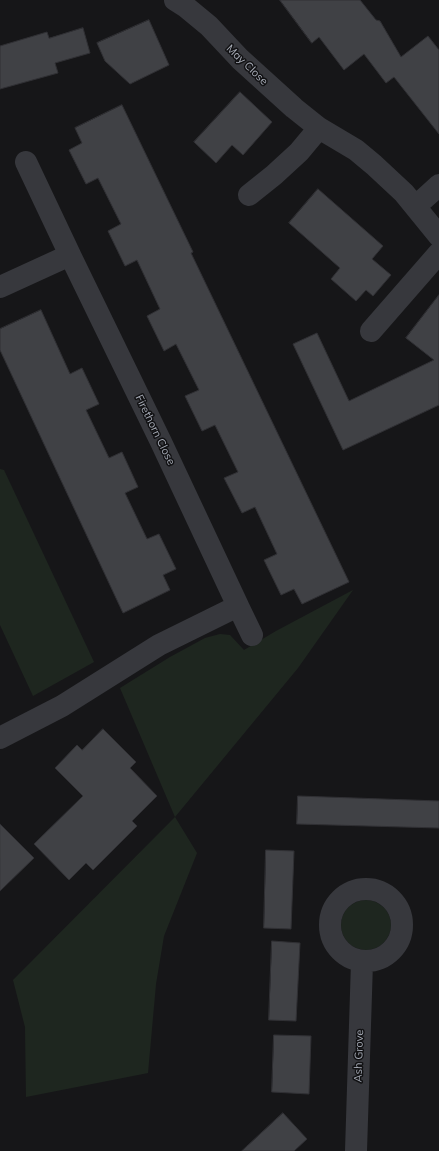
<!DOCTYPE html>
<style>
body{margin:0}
canvas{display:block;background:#161618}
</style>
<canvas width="439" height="1151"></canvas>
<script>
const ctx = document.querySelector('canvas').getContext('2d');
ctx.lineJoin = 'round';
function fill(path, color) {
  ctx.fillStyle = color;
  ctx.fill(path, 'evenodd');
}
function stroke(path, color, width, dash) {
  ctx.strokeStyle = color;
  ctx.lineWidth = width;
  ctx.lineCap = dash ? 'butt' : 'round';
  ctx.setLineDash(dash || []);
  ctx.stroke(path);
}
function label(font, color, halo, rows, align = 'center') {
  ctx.font = font + ' Mulish,sans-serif';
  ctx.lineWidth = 3;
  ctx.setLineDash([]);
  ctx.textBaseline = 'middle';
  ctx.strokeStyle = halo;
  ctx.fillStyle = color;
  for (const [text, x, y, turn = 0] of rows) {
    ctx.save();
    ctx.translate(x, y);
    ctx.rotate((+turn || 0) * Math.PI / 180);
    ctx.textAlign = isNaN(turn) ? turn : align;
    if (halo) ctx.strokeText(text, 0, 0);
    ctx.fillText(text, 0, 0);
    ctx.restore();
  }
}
fill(new Path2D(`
 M 0,469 L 4,470 L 94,662 L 33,696 L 0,625 Z
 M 353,590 L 298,668 L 175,817 L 197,853 L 164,936 L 156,984 L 148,1073 L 26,1097 L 25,1027 L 13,980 L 175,817 L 120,688 L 170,657 L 205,638 L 220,634 L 230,635 L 244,650 L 276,631 Z
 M341 925a25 25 0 1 1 50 0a25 25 0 1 1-50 0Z`), '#1e261f');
const building = new Path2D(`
 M 280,0 L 360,0 L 376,20 L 380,21 L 401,57 L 428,36 L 439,50 L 439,134 L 394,77 L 386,83 L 364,54 L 344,70 L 319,37 L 312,43 Z
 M 149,20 L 169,65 L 130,84 L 105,61 L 97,43 Z
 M 83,28 L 90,53 L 55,63 L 58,73 L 0,89 L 0,46 L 47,32 L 49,38 Z
 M 240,92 L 272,122 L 243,155 L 232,145 L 216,163 L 194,142 Z
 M 122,105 L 193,252 L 191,253 L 349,582 L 302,604 L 294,589 L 281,595 L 264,560 L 277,554 L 255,507 L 242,513 L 224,478 L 238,472 L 215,425 L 202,431 L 185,396 L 199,390 L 176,344 L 164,351 L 147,316 L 160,309 L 137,260 L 125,266 L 108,231 L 121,224 L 98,178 L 86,184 L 69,150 L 82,143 L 75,128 Z
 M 318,189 L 383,246 L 372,259 L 391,275 L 373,296 L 366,290 L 356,301 L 331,279 L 340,268 L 289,223 Z
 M 439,295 L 439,405 L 343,450 L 293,344 L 317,333 L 349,401 L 434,360 L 406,338 Z
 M 41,310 L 70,374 L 82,368 L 99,404 L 86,410 L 109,458 L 122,452 L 138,487 L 125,493 L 147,539 L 159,534 L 176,569 L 163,575 L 170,590 L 123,613 L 0,350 L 0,329 Z
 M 103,729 L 136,762 L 130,768 L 157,796 L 132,821 L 137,826 L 93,870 L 86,863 L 69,880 L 34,844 L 83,796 L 55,768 L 77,745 L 82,750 Z
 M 298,796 L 439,801 L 439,828 L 297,824 Z
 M 0,824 L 34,858 L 0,891 Z
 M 266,850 L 294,851 L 291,929 L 264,928 Z
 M 272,941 L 300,943 L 296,1021 L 269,1020 Z
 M 274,1035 L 311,1036 L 309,1094 L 272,1092 Z
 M 283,1113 L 307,1139 L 294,1151 L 242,1151 Z`);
fill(building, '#404145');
stroke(building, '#303034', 1);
stroke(new Path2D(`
 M 175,0 L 186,7 L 209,26 L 240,59 L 294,108 L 319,128 L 356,150 L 374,165 L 404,193 L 439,236
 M 26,162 L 70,255
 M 249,195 L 274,175 L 299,152 L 319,128
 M 416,206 L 439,185
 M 0,287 L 70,255 L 161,442 L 238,606 L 159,645 L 62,706 L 0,738
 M 371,331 L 439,253
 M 238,606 L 252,635
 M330 925a36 36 0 1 1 72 0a36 36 0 1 1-72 0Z
 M 356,1151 L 362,962`), '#37383d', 22);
label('11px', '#a8adb8', '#111113', [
 ["May Close",247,65,44],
 ["Firethorn Close",155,430,64],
 ["Ash Grove",359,1056,-88]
]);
</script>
